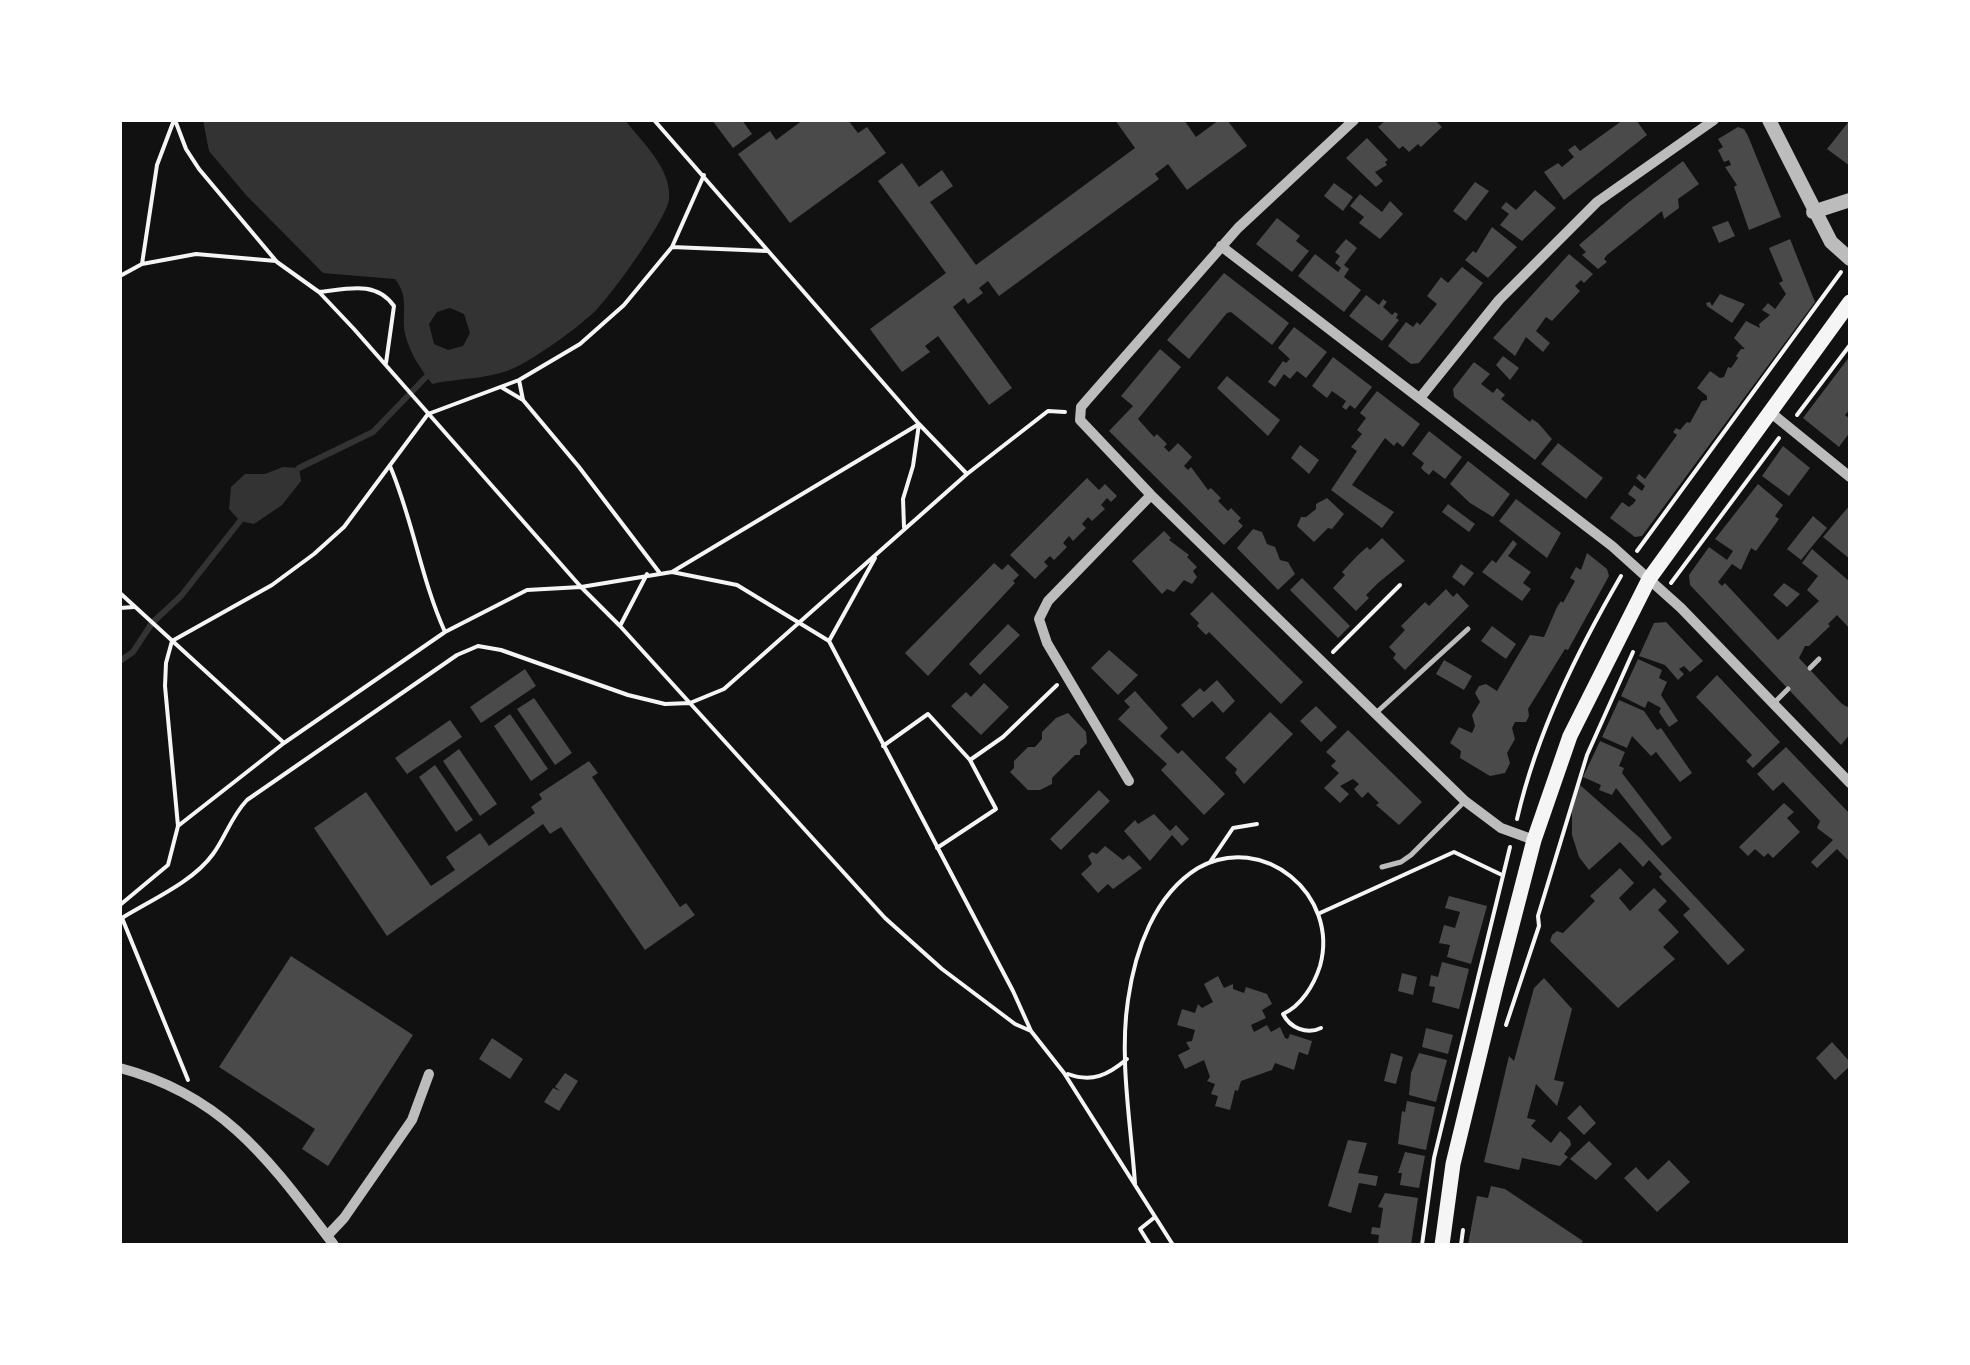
<!DOCTYPE html>
<style>
body{margin:0}
#map{position:relative;width:1970px;height:1365px;overflow:hidden;background:#111;font-family:"Archivo Narrow",sans-serif}
canvas{display:block}
.frame{position:absolute;inset:0;border:122px solid #fff;pointer-events:none}
</style>
<div id="map">
<canvas width="1970" height="1365"></canvas>
<div class="frame"></div>
</div>
<script>
const ctx = document.querySelector('canvas').getContext('2d');
ctx.lineJoin = 'round';
function fill(path, color) {
  ctx.fillStyle = color;
  ctx.fill(path, 'evenodd');
}
function stroke(path, color, width, dash) {
  ctx.strokeStyle = color;
  ctx.lineWidth = width;
  ctx.lineCap = dash ? 'butt' : 'round';
  ctx.setLineDash(dash || []);
  ctx.stroke(path);
}
fill(new Path2D(`
 M 203,120 L 625,120 C 642,142 672,169 669,199 C 668,217 612,294 597,309 C 582,325 542,353 522,364 C 494,380 463,377 432,384 C 421,369 410,354 405,334 C 401,313 410,298 395,279 L 323,273 L 246,195 L 209,151 ZM 450,308 L 464,314 L 470,333 L 463,346 L 448,350 L 434,344 L 429,324 L 437,312 Z
 M 283,467 L 299,468 L 301,481 L 282,505 L 254,524 L 240,521 L 229,509 L 231,487 L 245,474 L 265,474 Z`), '#333');
stroke(new Path2D(`
 M 299,468 L 373,432 L 427,376
 M 120,661 L 133,652 L 152,623 L 181,596 L 240,521`), '#333', 6);
fill(new Path2D(`
 M 712,120 L 742,120 L 752,134 L 733,148 Z
 M 803,120 L 848,120 L 858,133 L 867,127 L 886,153 L 790,223 L 738,154 L 770,131 L 776,140 Z
 M 1115,120 L 1184,120 L 1196,137 L 1219,120 L 1227,120 L 1247,146 L 1187,190 L 1168,164 L 1155,174 L 1159,179 L 999,296 L 988,281 L 979,288 L 983,293 L 968,304 L 964,298 L 953,307 L 1012,388 L 989,405 L 938,336 L 925,346 L 930,352 L 902,372 L 870,329 L 946,273 L 878,181 L 902,163 L 919,187 L 942,170 L 953,186 L 930,202 L 976,265 L 1135,148 Z
 M 1386,120 L 1435,120 L 1442,127 L 1421,147 L 1418,144 L 1409,152 L 1403,146 L 1399,149 L 1378,127 Z
 M 1623,120 L 1636,120 L 1647,135 L 1564,200 L 1544,172 L 1558,163 L 1562,167 L 1574,157 L 1568,150 L 1575,145 L 1580,151 Z
 M 1850,120 L 1850,166 L 1827,149 Z
 M 1738,127 L 1744,129 L 1748,136 L 1781,217 L 1749,230 L 1734,187 L 1737,185 L 1725,167 L 1731,165 L 1729,160 L 1724,162 L 1718,150 L 1723,147 L 1718,139 Z
 M 1367,138 L 1388,160 L 1385,162 L 1387,165 L 1375,172 L 1383,181 L 1376,187 L 1346,158 Z
 M 1683,161 L 1699,184 L 1678,199 L 1679,208 L 1664,219 L 1662,211 L 1607,255 L 1604,259 L 1607,262 L 1598,269 L 1582,255 L 1586,252 L 1579,245 L 1629,202 Z
 M 1475,182 L 1489,191 L 1466,221 L 1453,211 Z
 M 1334,183 L 1353,197 L 1343,211 L 1324,196 Z
 M 1535,190 L 1556,208 L 1522,241 L 1500,225 L 1509,214 L 1501,208 L 1506,202 L 1516,210 Z
 M 1360,194 L 1382,212 L 1390,201 L 1403,214 L 1380,239 L 1359,223 L 1364,217 L 1350,206 Z
 M 1277,218 L 1300,236 L 1296,241 L 1309,251 L 1292,272 L 1256,244 Z
 M 1728,221 L 1735,236 L 1719,243 L 1712,227 Z
 M 1492,227 L 1517,247 L 1488,278 L 1465,260 L 1473,251 L 1476,253 Z
 M 1346,239 L 1357,248 L 1344,265 L 1349,269 L 1344,277 L 1361,290 L 1344,312 L 1298,276 L 1315,254 L 1338,272 L 1341,268 L 1335,263 L 1340,256 L 1335,252 Z
 M 1790,239 L 1815,302 L 1642,536 L 1635,537 L 1610,518 L 1622,502 L 1629,507 L 1633,504 L 1636,500 L 1628,494 L 1634,485 L 1642,491 L 1645,486 L 1636,478 L 1639,474 L 1645,479 L 1677,435 L 1673,432 L 1676,428 L 1680,430 L 1687,422 L 1690,423 L 1702,401 L 1707,400 L 1707,396 L 1697,388 L 1710,371 L 1720,378 L 1724,377 L 1728,367 L 1731,368 L 1738,358 L 1736,356 L 1741,349 L 1745,349 L 1734,338 L 1746,321 L 1760,328 L 1759,324 L 1770,315 L 1762,310 L 1768,303 L 1775,309 L 1786,294 L 1779,283 L 1783,281 L 1769,248 Z
 M 1569,254 L 1593,274 L 1584,283 L 1581,280 L 1575,286 L 1580,291 L 1552,321 L 1546,317 L 1536,331 L 1550,343 L 1543,352 L 1526,337 L 1515,356 L 1493,338 Z
 M 1462,267 L 1483,283 L 1419,363 L 1411,364 L 1388,346 L 1406,322 L 1413,327 L 1417,322 L 1420,325 L 1437,304 L 1427,296 L 1441,277 L 1448,283 Z
 M 1224,273 L 1289,323 L 1272,345 L 1231,312 L 1227,313 L 1189,359 L 1167,340 Z
 M 1720,294 L 1745,304 L 1732,323 L 1707,306 L 1706,303 L 1710,302 L 1712,306 Z
 M 1366,295 L 1379,305 L 1383,299 L 1387,302 L 1383,307 L 1392,315 L 1395,312 L 1398,314 L 1396,318 L 1399,320 L 1382,341 L 1349,316 Z
 M 1294,327 L 1327,352 L 1306,378 L 1297,371 L 1290,379 L 1284,374 L 1275,387 L 1268,382 L 1283,361 L 1286,363 L 1290,359 L 1278,348 Z
 M 1160,349 L 1181,367 L 1138,419 L 1154,437 L 1157,434 L 1167,444 L 1164,447 L 1169,452 L 1178,443 L 1192,457 L 1184,466 L 1188,470 L 1191,467 L 1208,490 L 1211,488 L 1221,498 L 1218,501 L 1228,511 L 1231,508 L 1241,518 L 1238,521 L 1243,526 L 1224,545 L 1109,431 L 1133,406 L 1121,396 Z
 M 1503,356 L 1519,368 L 1510,380 L 1496,365 Z
 M 1850,356 L 1850,409 L 1845,415 L 1850,419 L 1850,432 L 1839,447 L 1803,418 Z
 M 1333,357 L 1372,387 L 1355,409 L 1350,405 L 1346,410 L 1342,407 L 1346,401 L 1332,391 L 1327,398 L 1312,386 Z
 M 1474,362 L 1490,374 L 1481,384 L 1493,393 L 1497,388 L 1505,395 L 1501,399 L 1530,422 L 1532,419 L 1538,423 L 1552,439 L 1535,460 L 1454,397 L 1453,389 Z
 M 1227,376 L 1280,420 L 1268,436 L 1217,388 Z
 M 1377,391 L 1420,424 L 1403,447 L 1397,442 L 1394,446 L 1385,438 L 1352,485 L 1394,512 L 1382,528 L 1331,490 L 1357,451 L 1351,447 L 1362,434 L 1357,430 L 1366,418 L 1360,413 Z
 M 1429,431 L 1462,457 L 1445,479 L 1433,470 L 1429,475 L 1425,472 L 1421,468 L 1424,463 L 1412,454 Z
 M 1558,443 L 1603,478 L 1586,499 L 1541,464 Z
 M 1300,445 L 1319,460 L 1309,474 L 1291,458 Z
 M 1783,446 L 1810,468 L 1789,496 L 1762,476 Z
 M 1468,461 L 1510,494 L 1493,517 L 1470,503 L 1450,484 Z
 M 1087,478 L 1099,490 L 1105,484 L 1117,496 L 1111,502 L 1107,498 L 1101,505 L 1105,509 L 1092,521 L 1088,517 L 1082,524 L 1086,528 L 1073,541 L 1069,536 L 1063,543 L 1067,547 L 1054,560 L 1050,556 L 1044,562 L 1048,566 L 1035,579 L 1010,555 Z
 M 1758,484 L 1783,505 L 1775,516 L 1779,519 L 1756,551 L 1751,548 L 1741,570 L 1732,564 L 1718,582 L 1722,586 L 1725,583 L 1778,640 L 1819,601 L 1807,590 L 1818,576 L 1802,563 L 1812,549 L 1850,582 L 1850,629 L 1837,615 L 1828,624 L 1830,626 L 1809,646 L 1805,646 L 1799,658 L 1841,703 L 1847,707 L 1850,704 L 1850,734 L 1841,745 L 1690,585 L 1689,575 L 1709,547 L 1727,560 L 1733,551 L 1715,539 Z
 M 1327,498 L 1344,514 L 1332,529 L 1328,528 L 1314,542 L 1297,526 L 1301,517 L 1306,517 L 1316,509 L 1316,504 Z
 M 1516,499 L 1561,533 L 1547,558 L 1499,521 Z
 M 1448,504 L 1475,524 L 1469,532 L 1442,512 Z
 M 1850,505 L 1850,559 L 1823,537 Z
 M 1813,516 L 1827,528 L 1801,560 L 1787,549 Z
 M 1253,529 L 1262,532 L 1267,544 L 1275,547 L 1280,560 L 1288,562 L 1295,574 L 1278,590 L 1237,548 Z
 M 1164,531 L 1171,538 L 1169,540 L 1189,555 L 1187,557 L 1197,567 L 1193,571 L 1197,577 L 1192,584 L 1184,580 L 1174,592 L 1167,589 L 1162,594 L 1132,561 Z
 M 1382,538 L 1405,561 L 1378,583 L 1366,595 L 1369,598 L 1356,611 L 1333,588 L 1345,575 L 1342,572 L 1358,555 L 1367,547 L 1370,550 Z
 M 1513,540 L 1517,544 L 1508,556 L 1531,572 L 1523,583 L 1531,589 L 1522,601 L 1482,572 L 1492,560 L 1496,563 Z
 M 1587,553 L 1607,569 L 1609,576 L 1568,650 L 1565,649 L 1528,709 L 1529,716 L 1526,722 L 1515,722 L 1512,728 L 1515,739 L 1507,753 L 1510,763 L 1505,773 L 1490,776 L 1460,758 L 1461,751 L 1450,743 L 1459,727 L 1472,733 L 1475,726 L 1472,715 L 1480,702 L 1475,693 L 1479,686 L 1486,684 L 1497,691 L 1530,635 L 1544,637 L 1557,607 L 1561,601 L 1563,603 L 1575,581 L 1570,578 L 1576,567 L 1581,570 Z
 M 994,563 L 1002,570 L 1008,564 L 1019,575 L 1013,581 L 1015,583 L 928,676 L 905,653 Z
 M 1461,564 L 1474,573 L 1464,586 L 1452,577 Z
 M 1302,578 L 1350,626 L 1338,638 L 1290,590 Z
 M 1784,583 L 1800,594 L 1787,607 L 1773,595 Z
 M 1446,589 L 1453,597 L 1457,593 L 1469,606 L 1405,670 L 1393,658 L 1396,654 L 1389,647 L 1405,630 L 1401,626 L 1425,602 L 1429,606 Z
 M 1212,592 L 1303,682 L 1281,704 L 1209,632 L 1206,635 L 1197,626 L 1199,623 L 1190,614 Z
 M 1666,622 L 1703,661 L 1690,672 L 1684,666 L 1679,669 L 1684,674 L 1678,680 L 1665,665 L 1639,656 L 1654,623 Z
 M 1008,624 L 1020,635 L 980,675 L 969,664 Z
 M 1492,626 L 1516,644 L 1506,659 L 1481,641 Z
 M 1109,650 L 1138,675 L 1118,695 L 1091,668 Z
 M 1638,659 L 1662,670 L 1659,678 L 1667,682 L 1661,695 L 1678,721 L 1669,727 L 1659,712 L 1661,708 L 1648,701 L 1645,708 L 1621,696 Z
 M 1444,660 L 1472,676 L 1464,690 L 1436,674 Z
 M 525,669 L 536,686 L 481,723 L 470,707 Z
 M 1717,675 L 1780,742 L 1753,768 L 1746,761 L 1752,755 L 1696,697 Z
 M 1217,680 L 1235,701 L 1223,713 L 1212,701 L 1193,718 L 1181,705 L 1200,688 L 1204,692 Z
 M 984,683 L 1009,707 L 981,735 L 951,706 L 966,692 L 971,697 Z
 M 1135,691 L 1168,728 L 1160,736 L 1178,754 L 1182,750 L 1225,794 L 1204,815 L 1161,770 L 1167,764 L 1118,719 L 1130,707 L 1124,701 Z
 M 534,698 L 572,753 L 555,765 L 517,709 Z
 M 1619,700 L 1644,711 L 1657,730 L 1661,728 L 1692,773 L 1680,782 L 1656,752 L 1651,756 L 1632,736 L 1627,748 L 1602,737 Z
 M 1316,706 L 1337,727 L 1321,742 L 1300,721 Z
 M 1270,712 L 1293,734 L 1244,784 L 1235,773 L 1237,769 L 1225,758 Z
 M 1068,713 L 1086,732 L 1087,743 L 1080,750 L 1080,755 L 1075,755 L 1052,778 L 1052,784 L 1040,790 L 1028,790 L 1010,772 L 1014,768 L 1014,761 L 1028,747 L 1035,747 L 1042,739 L 1042,732 L 1056,718 Z
 M 510,714 L 548,769 L 531,781 L 494,726 Z
 M 450,720 L 462,737 L 407,774 L 395,758 Z
 M 1348,730 L 1422,802 L 1399,825 L 1376,805 L 1379,803 L 1368,792 L 1362,798 L 1354,789 L 1359,784 L 1353,779 L 1340,786 L 1349,794 L 1340,803 L 1324,788 L 1339,773 L 1331,766 L 1336,761 L 1326,752 Z
 M 1600,741 L 1625,752 L 1619,766 L 1624,768 L 1622,773 L 1672,838 L 1662,846 L 1616,788 L 1612,795 L 1599,790 L 1601,785 L 1583,777 Z
 M 1786,747 L 1850,814 L 1848,860 L 1837,849 L 1817,868 L 1811,862 L 1833,840 L 1817,828 L 1820,821 L 1783,782 L 1773,791 L 1757,774 Z
 M 459,749 L 497,804 L 480,816 L 443,761 Z
 M 589,761 L 598,773 L 592,777 L 680,907 L 686,903 L 695,915 L 645,950 L 561,827 L 550,834 L 543,824 L 387,936 L 314,828 L 366,792 L 431,886 L 455,870 L 446,857 L 480,833 L 489,846 L 535,813 L 531,807 L 542,799 L 539,794 Z
 M 435,765 L 473,820 L 456,832 L 419,777 Z
 M 1580,785 L 1640,838 L 1745,950 L 1728,965 L 1683,915 L 1690,909 L 1659,877 L 1662,874 L 1649,860 L 1643,867 L 1620,842 L 1589,870 L 1579,857 L 1572,835 L 1572,811 Z
 M 1099,790 L 1110,801 L 1061,850 L 1050,839 Z
 M 1784,803 L 1794,812 L 1787,818 L 1800,832 L 1773,858 L 1768,853 L 1764,857 L 1755,849 L 1748,856 L 1739,847 Z
 M 1154,814 L 1170,831 L 1176,825 L 1189,839 L 1182,846 L 1172,835 L 1150,861 L 1124,831 L 1135,820 L 1138,824 Z
 M 1105,846 L 1123,860 L 1129,855 L 1142,868 L 1113,889 L 1108,884 L 1098,893 L 1081,874 L 1092,864 L 1088,856 L 1092,852 L 1097,854 Z
 M 1620,868 L 1634,883 L 1619,898 L 1630,911 L 1654,888 L 1667,901 L 1658,910 L 1679,932 L 1663,947 L 1675,959 L 1618,1008 L 1550,941 L 1552,935 L 1557,931 L 1563,933 L 1595,901 L 1590,896 Z
 M 1449,896 L 1487,906 L 1471,964 L 1447,957 L 1450,945 L 1439,943 L 1444,925 L 1455,928 L 1460,912 L 1445,908 Z
 M 291,956 L 413,1035 L 328,1166 L 302,1149 L 315,1129 L 219,1067 Z
 M 1442,962 L 1469,969 L 1459,1009 L 1432,1002 L 1435,987 L 1429,986 L 1430,981 L 1431,975 L 1438,977 Z
 M 1402,973 L 1417,977 L 1413,995 L 1398,991 Z
 M 1218,976 L 1224,988 L 1233,984 L 1233,989 L 1244,993 L 1246,987 L 1267,994 L 1272,1004 L 1262,1010 L 1266,1018 L 1251,1025 L 1254,1032 L 1267,1025 L 1271,1032 L 1280,1027 L 1285,1038 L 1288,1039 L 1290,1034 L 1312,1041 L 1308,1055 L 1299,1052 L 1294,1070 L 1275,1063 L 1272,1070 L 1241,1081 L 1238,1091 L 1235,1090 L 1230,1110 L 1215,1106 L 1218,1096 L 1211,1094 L 1215,1084 L 1207,1081 L 1210,1077 L 1204,1060 L 1185,1069 L 1178,1055 L 1190,1049 L 1186,1042 L 1192,1041 L 1195,1030 L 1177,1025 L 1182,1009 L 1195,1013 L 1198,1004 L 1202,1008 L 1213,1002 L 1204,984 Z
 M 1544,978 L 1572,1009 L 1554,1080 L 1564,1082 L 1557,1106 L 1536,1084 L 1527,1118 L 1536,1120 L 1531,1126 L 1551,1143 L 1560,1131 L 1570,1140 L 1571,1145 L 1564,1154 L 1568,1157 L 1560,1166 L 1522,1158 L 1519,1170 L 1484,1162 L 1509,1056 L 1514,1061 L 1534,988 Z
 M 1426,1028 L 1453,1035 L 1448,1054 L 1422,1047 Z
 M 492,1038 L 523,1059 L 510,1079 L 479,1059 Z
 M 1832,1042 L 1850,1062 L 1850,1066 L 1835,1080 L 1816,1058 Z
 M 1391,1053 L 1403,1057 L 1396,1084 L 1384,1081 Z
 M 1419,1053 L 1447,1060 L 1436,1102 L 1409,1095 L 1411,1073 Z
 M 565,1073 L 578,1081 L 559,1111 L 544,1102 L 553,1088 L 561,1091 L 555,1087 Z
 M 1407,1101 L 1435,1107 L 1426,1150 L 1398,1144 L 1402,1111 L 1405,1112 Z
 M 1580,1105 L 1596,1123 L 1584,1135 L 1567,1118 Z
 M 1348,1140 L 1367,1143 L 1358,1173 L 1378,1176 L 1376,1186 L 1359,1183 L 1351,1213 L 1328,1206 Z
 M 1589,1141 L 1612,1164 L 1596,1180 L 1570,1159 Z
 M 1405,1152 L 1425,1156 L 1419,1188 L 1400,1185 L 1402,1173 L 1398,1173 Z
 M 1669,1160 L 1690,1182 L 1657,1212 L 1624,1178 L 1636,1167 L 1648,1180 Z
 M 1491,1186 L 1505,1189 L 1583,1241 L 1580,1245 L 1468,1245 L 1477,1196 L 1488,1198 Z
 M 1385,1193 L 1418,1198 L 1411,1245 L 1378,1244 L 1379,1235 L 1371,1234 L 1372,1227 L 1380,1228 L 1383,1208 L 1378,1207 Z`), '#4a4a4a');
stroke(new Path2D(`
 M 175,120 L 186,149 L 199,169 L 277,262 L 319,292 L 354,329 L 581,587 L 620,626 L 885,918 L 942,969 L 1015,1024 L 1031,1031
 M 654,120 L 919,424 L 967,474
 M 672,247 L 767,251
 M 142,264 L 196,254 L 276,261
 M 120,276 L 142,264 L 157,165 L 174,120
 M 319,292 C 347,289 376,280 394,306 L 386,363
 M 519,380 L 523,400 L 579,467 L 659,572
 M 501,387 L 523,400
 M 1797,415 L 1850,345
 M 390,466 C 413,520 421,579 445,632
 M 904,527 L 903,499 L 913,466 L 919,424
 M 1637,551 L 1841,272
 M 672,572 L 737,585 L 829,641 L 1013,991 L 1031,1031 L 1064,1073 L 1173,1245
 M 1671,583 L 1779,438
 M 120,593 L 284,743
 M 120,608 L 134,607
 M 620,626 L 647,574
 M 829,641 L 875,558
 M 1333,652 L 1400,585
 M 883,746 L 928,714 L 970,760 L 996,809 L 937,848
 M 970,760 L 1003,737 L 1057,685
 M 1517,819 C 1537,732 1577,652 1621,576
 M 178,826 L 165,686 L 166,663 L 172,641 L 272,585 L 314,554 L 344,527 L 428,414 L 519,380 L 580,344 L 624,305 L 672,247 L 704,175
 M 1210,862 L 1233,828 L 1257,824
 M 120,905 L 168,865 L 178,826 L 284,743 L 445,632 L 527,590 L 581,587 L 672,572 L 919,424
 M 1320,913 L 1454,852 L 1502,875
 M 1506,1025 L 1539,926 L 1538,916 L 1587,755 L 1633,652
 M 1068,1074 C 1092,1083 1108,1075 1127,1059
 M 188,1080 L 122,918 C 151,900 193,882 213,854 C 226,836 231,817 247,800 L 457,655 L 478,646 L 501,650 L 628,695 L 665,704 L 690,703 L 724,689 L 967,474 L 1048,411 L 1065,412
 M 1135,1184 C 1131,1124 1119,1059 1128,1000 C 1135,951 1154,895 1198,868 C 1263,831 1340,895 1320,966 C 1314,985 1301,1006 1283,1014 C 1290,1028 1307,1035 1321,1028
 M 1150,1245 L 1140,1229 L 1155,1217
 M 1422,1245 L 1434,1158 L 1510,847
 M 1461,1245 L 1463,1230`), '#f5f5f5', 4);
stroke(new Path2D(`
 M 1810,668 L 1819,659
 M 1775,702 L 1788,689
 M 1377,712 L 1468,629
 M 1382,867 L 1401,862 L 1411,855 L 1465,801`), '#bcbcbc', 5);
stroke(new Path2D(`
 M 1354,120 L 1238,228 L 1087,400 L 1081,407 L 1080,420 L 1151,495 L 1465,801 L 1501,828 L 1534,840
 M 1221,246 L 1612,546 L 1681,608 L 1850,783
 M 1420,398 L 1499,300 L 1597,202 L 1714,120
 M 1770,412 L 1850,477
 M 1129,781 L 1047,643 L 1039,619 L 1048,601 L 1151,495
 M 120,1068 C 226,1096 271,1163 334,1245
 M 327,1236 L 344,1218 L 412,1120 L 429,1074`), '#bcbcbc', 10);
stroke(new Path2D(`
 M 1769,120 L 1831,242 L 1850,259
 M 1813,212 L 1850,200`), '#bcbcbc', 14);
stroke(new Path2D(`
 M 1442,1245 L 1453,1164 L 1496,987 L 1534,840 L 1570,736 L 1649,579 L 1850,302`), '#f5f5f5', 15);
</script>
